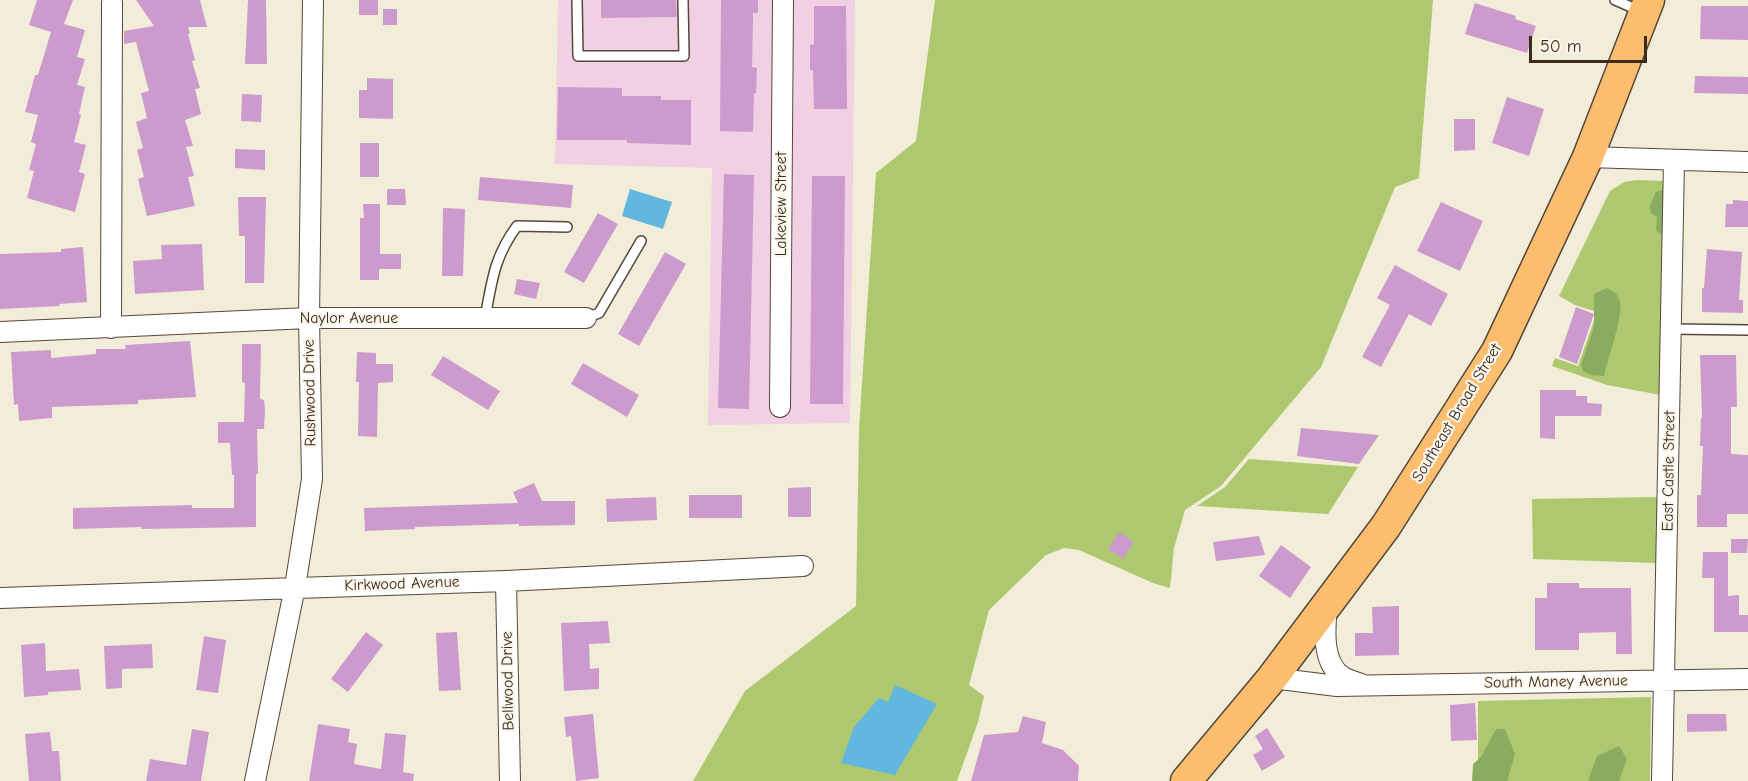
<!DOCTYPE html>
<style>
body{margin:0}
#map{position:relative;width:1748px;height:781px;overflow:hidden;background:#f2edd8;font-family:"Comic Neue",sans-serif}
canvas{display:block}
.scale{position:absolute;left:1529px;top:36px;width:118px;height:27px;box-sizing:border-box;border:3px solid #3b2a1e;border-top:0;padding-left:8px;font-size:18px;line-height:21px;white-space:nowrap;color:#3b2a1e;-webkit-text-stroke:4px #fbf7ec;paint-order:stroke}
</style>
<div id="map">
<canvas width="1748" height="781"></canvas>
<div class="scale">50 m</div>
</div>
<script>
const ctx = document.querySelector('canvas').getContext('2d');
ctx.lineJoin = 'round';
function fill(path, color) {
  ctx.fillStyle = color;
  ctx.fill(path, 'evenodd');
}
function stroke(path, color, width, dash) {
  ctx.strokeStyle = color;
  ctx.lineWidth = width;
  ctx.lineCap = dash ? 'butt' : 'round';
  ctx.setLineDash(dash || []);
  ctx.stroke(path);
}
function label(font, color, halo, rows, align = 'center') {
  ctx.font = font + ' "Comic Neue",sans-serif';
  ctx.lineWidth = 4.5;
  ctx.setLineDash([]);
  ctx.textBaseline = 'middle';
  ctx.strokeStyle = halo;
  ctx.fillStyle = color;
  for (const [text, x, y, turn = 0] of rows) {
    ctx.save();
    ctx.translate(x, y);
    ctx.rotate((+turn || 0) * Math.PI / 180);
    ctx.textAlign = isNaN(turn) ? turn : align;
    if (halo) ctx.strokeText(text, 0, 0);
    ctx.fillText(text, 0, 0);
    ctx.restore();
  }
}
fill(new Path2D(`
 M 558,0 L 855,0 L 850,423 L 708,425 L 712,168 L 555,164 Z`), '#f1d0e3');
fill(new Path2D(`
 M 935,0 L 1433,0 L 1419,178 L 1395,187 L 1321,367 L 1221,486 L 1185,510 L 1174,548 L 1170,588 L 1153,583 L 1079,550 L 1064,548 L 1046,555 L 989,610 L 969,685 L 984,696 L 978,722 L 957,781 L 693,781 L 745,691 L 856,606 L 859,429 L 876,173 L 916,141 Z
 M 1637,180 L 1664,181 L 1661,395 L 1607,385 L 1552,366 L 1555,358 L 1578,366 L 1597,312 L 1575,305 L 1559,296 L 1610,191 L 1624,182 Z
 M 1249,459 L 1358,467 L 1328,514 L 1197,506 L 1225,487 Z
 M 1657,497 L 1657,563 L 1533,559 L 1532,499 Z
 M 1651,697 L 1650,781 L 1478,781 L 1478,701 Z`), '#adc86e');
fill(new Path2D(`
 M 1662,190 L 1665,190 L 1666,229 L 1660,234 L 1656,230 L 1657,217 L 1651,213 L 1650,206 L 1656,192 Z
 M 1607,288 C 1613,291 1618,294 1620,301 C 1623,318 1608,358 1604,376 L 1591,375 L 1583,371 L 1581,365 L 1594,326 L 1594,294 Z
 M 1496,729 L 1505,729 L 1515,754 L 1507,781 L 1472,781 L 1473,764 L 1481,757 Z
 M 1619,746 L 1627,759 L 1619,781 L 1588,781 L 1597,756 Z`), '#8aac61');
fill(new Path2D(`
 M 630,189 L 672,202 L 663,229 L 622,216 Z
 M 895,685 L 937,704 L 895,775 L 841,763 L 854,727 L 879,698 L 888,702 Z`), '#62b7de');
fill(new Path2D(`
 M 37,0 L 73,0 L 64,24 L 85,30 L 77,57 L 85,59 L 77,85 L 85,87 L 79,114 L 81,115 L 74,142 L 86,145 L 79,172 L 85,174 L 75,212 L 27,198 L 34,171 L 29,170 L 36,144 L 31,142 L 38,115 L 25,112 L 35,75 L 38,75 L 51,32 L 29,25 Z
 M 136,0 L 200,0 L 207,27 L 188,27 L 190,33 L 188,34 L 195,60 L 192,61 L 200,88 L 195,89 L 201,114 L 185,120 L 193,146 L 186,147 L 194,176 L 188,177 L 195,206 L 147,216 L 138,179 L 144,177 L 137,150 L 143,148 L 136,122 L 147,118 L 141,93 L 149,91 L 136,42 L 124,44 L 124,31 L 154,26 Z
 M 248,0 L 266,0 L 267,64 L 245,64 Z
 M 359,0 L 378,0 L 378,15 L 359,15 Z
 M 601,0 L 676,0 L 677,17 L 601,18 Z
 M 721,0 L 758,0 L 758,13 L 753,13 L 753,22 L 752,67 L 757,68 L 756,93 L 754,93 L 753,132 L 720,131 Z
 M 1475,3 L 1516,16 L 1515,19 L 1536,26 L 1527,53 L 1465,34 Z
 M 814,6 L 846,6 L 847,109 L 814,109 L 813,70 L 810,70 L 810,44 L 814,45 Z
 M 1701,6 L 1748,6 L 1748,40 L 1700,39 Z
 M 383,9 L 397,9 L 397,25 L 383,25 Z
 M 1695,76 L 1748,77 L 1748,94 L 1694,93 Z
 M 367,78 L 393,79 L 393,119 L 359,118 L 359,90 L 367,90 Z
 M 558,87 L 622,88 L 622,96 L 661,96 L 661,100 L 691,100 L 691,145 L 627,143 L 627,140 L 557,140 Z
 M 242,94 L 262,95 L 261,122 L 241,121 Z
 M 1507,97 L 1544,109 L 1529,156 L 1492,143 Z
 M 1454,119 L 1475,119 L 1475,150 L 1454,151 Z
 M 360,143 L 379,143 L 379,177 L 360,177 Z
 M 235,149 L 265,150 L 265,170 L 235,168 Z
 M 724,174 L 754,175 L 749,409 L 718,408 Z
 M 812,176 L 845,176 L 843,404 L 810,404 Z
 M 480,177 L 573,185 L 571,208 L 478,200 Z
 M 387,189 L 405,189 L 406,205 L 387,205 Z
 M 238,197 L 266,197 L 264,283 L 245,283 L 245,236 L 239,236 Z
 M 1733,200 L 1748,201 L 1748,227 L 1725,227 L 1726,204 L 1733,204 Z
 M 1441,202 L 1483,221 L 1460,271 L 1417,251 Z
 M 363,204 L 380,204 L 380,254 L 401,254 L 401,269 L 379,269 L 379,280 L 360,280 L 360,218 L 364,218 Z
 M 443,208 L 465,209 L 463,276 L 442,276 Z
 M 598,213 L 618,224 L 584,283 L 564,272 Z
 M 202,244 L 204,290 L 135,294 L 133,261 L 162,259 L 161,245 Z
 M 83,247 L 87,302 L 59,304 L 60,306 L 0,309 L 0,254 L 61,252 L 61,249 Z
 M 1707,249 L 1742,252 L 1739,300 L 1743,300 L 1743,313 L 1702,312 L 1702,288 L 1704,288 Z
 M 665,252 L 686,264 L 639,346 L 618,334 Z
 M 1395,265 L 1448,294 L 1431,326 L 1409,314 L 1381,367 L 1362,357 L 1390,305 L 1377,298 Z
 M 517,279 L 540,283 L 536,299 L 514,294 Z
 M 1576,307 L 1594,314 L 1577,364 L 1559,357 Z
 M 190,341 L 196,397 L 138,400 L 138,404 L 52,407 L 52,418 L 19,421 L 18,404 L 14,405 L 11,352 L 51,350 L 51,358 L 96,354 L 96,349 L 126,349 L 125,345 Z
 M 242,344 L 261,344 L 260,399 L 264,400 L 265,410 L 264,429 L 257,429 L 258,474 L 256,474 L 256,527 L 141,529 L 141,527 L 73,529 L 73,508 L 192,505 L 192,508 L 234,508 L 234,475 L 232,475 L 230,443 L 218,443 L 218,422 L 244,422 L 245,383 L 242,382 Z
 M 357,352 L 376,353 L 376,364 L 393,364 L 393,382 L 378,383 L 377,437 L 358,436 L 359,382 L 356,382 Z
 M 1700,355 L 1736,355 L 1737,407 L 1731,407 L 1731,454 L 1748,455 L 1748,514 L 1727,514 L 1727,527 L 1697,527 L 1697,495 L 1701,495 L 1703,446 L 1700,446 L 1701,418 L 1702,418 Z
 M 443,356 L 500,391 L 488,410 L 431,375 Z
 M 583,363 L 639,395 L 627,417 L 571,384 Z
 M 1540,390 L 1576,390 L 1576,396 L 1587,396 L 1587,403 L 1602,404 L 1601,416 L 1555,416 L 1555,439 L 1540,438 Z
 M 1301,428 L 1379,435 L 1359,464 L 1297,456 Z
 M 534,483 L 542,501 L 575,501 L 575,525 L 519,526 L 519,524 L 415,527 L 415,529 L 365,531 L 364,508 L 518,503 L 513,492 Z
 M 811,487 L 811,517 L 788,517 L 788,488 Z
 M 689,495 L 742,495 L 742,518 L 689,518 Z
 M 656,497 L 657,520 L 607,522 L 606,499 Z
 M 1119,532 L 1134,542 L 1123,559 L 1108,549 Z
 M 1259,536 L 1265,555 L 1216,561 L 1213,542 Z
 M 1731,539 L 1748,539 L 1747,553 L 1731,553 Z
 M 1281,545 L 1311,567 L 1290,598 L 1259,576 Z
 M 1703,552 L 1728,552 L 1728,596 L 1739,595 L 1739,615 L 1748,615 L 1748,632 L 1714,632 L 1714,578 L 1702,578 Z
 M 1547,583 L 1579,583 L 1579,588 L 1631,588 L 1632,654 L 1616,654 L 1616,632 L 1579,633 L 1579,650 L 1535,650 L 1535,598 L 1547,598 Z
 M 1399,606 L 1399,655 L 1355,656 L 1355,633 L 1373,633 L 1372,607 Z
 M 608,621 L 610,643 L 589,644 L 590,669 L 599,668 L 599,689 L 564,691 L 561,623 Z
 M 366,632 L 383,645 L 348,692 L 331,679 Z
 M 457,632 L 461,690 L 439,691 L 436,633 Z
 M 204,636 L 226,640 L 218,693 L 196,690 Z
 M 45,643 L 46,671 L 79,669 L 81,690 L 48,692 L 48,695 L 24,697 L 21,645 Z
 M 152,644 L 153,668 L 122,669 L 122,688 L 106,689 L 104,646 Z
 M 1475,703 L 1477,740 L 1451,741 L 1450,705 Z
 M 593,714 L 599,778 L 576,781 L 571,736 L 566,737 L 564,717 Z
 M 1687,714 L 1726,714 L 1727,731 L 1687,732 Z
 M 1023,716 L 1046,722 L 1042,743 L 1063,750 L 1079,766 L 1078,781 L 971,781 L 984,735 L 1018,732 Z
 M 318,724 L 350,729 L 348,742 L 357,744 L 354,764 L 381,769 L 385,733 L 406,735 L 403,772 L 414,774 L 413,781 L 309,781 Z
 M 1267,728 L 1285,757 L 1262,771 L 1253,755 L 1263,749 L 1255,736 Z
 M 192,729 L 209,732 L 201,781 L 146,781 L 150,759 L 186,765 Z
 M 50,732 L 52,751 L 59,751 L 61,781 L 29,781 L 25,734 Z`), '#cd9acd');
const service = new Path2D(`
 M 577,0 L 578,56 L 684,56 L 683,0
 M 1615,0 L 1640,11
 M 485,318 C 492,281 494,257 517,226 L 567,227
 M 586,318 L 599,313 L 641,241
 M 1671,329 L 1748,330`);
const minor = new Path2D(`
 M 1588,157 L 1748,162
 M 111,328 L 112,3
 M 0,332 L 309,318 L 586,318
 M 780,407 L 783,0
 M 506,581 L 510,781
 M 0,598 L 506,581 L 803,566
 M 1327,605 C 1325,628 1321,663 1343,677 C 1348,680 1356,682 1361,684
 M 1272,678 L 1337,686 L 1748,679
 M 255,781 L 295,587 L 312,479 L 309,318 L 313,0
 M 1662,781 L 1674,161`);
const primary = new Path2D(`
 M 1186,781 L 1272,678 L 1386,526 L 1497,351 L 1588,157 L 1649,0`);
stroke(service, '#56473a', 12);
stroke(minor, '#56473a', 22);
stroke(primary, '#56473a', 33);
stroke(service, '#fff', 9);
stroke(minor, '#fff', 20);
stroke(primary, '#fabe6e', 30);
label('16px', '#3b2a1e', '#fbf7ec', [
 ["Lakeview Street",781,204,-90],
 ["Naylor Avenue",349,318],
 ["Rushwood Drive",310,393,-91],
 ["Southeast Broad Street",1457,413,-59],
 ["East Castle Street",1669,471,-89],
 ["Kirkwood Avenue",402,584,-2],
 ["Bellwood Drive",508,681,-91],
 ["South Maney Avenue",1556,682,-1]
]);
</script>
